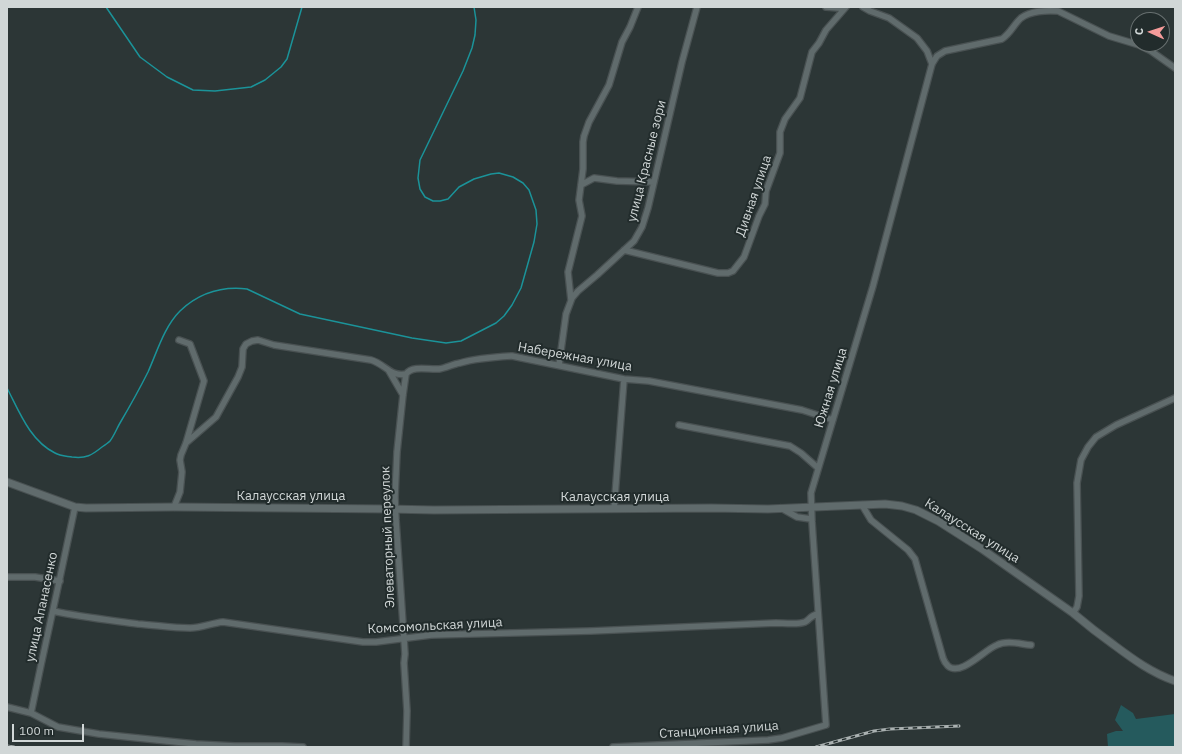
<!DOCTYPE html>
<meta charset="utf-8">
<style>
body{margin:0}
#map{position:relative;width:1182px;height:754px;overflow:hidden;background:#2c3636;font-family:"IBM Plex Sans",sans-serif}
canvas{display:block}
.frame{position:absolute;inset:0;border:8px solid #d1d7d7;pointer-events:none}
.north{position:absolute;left:1130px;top:12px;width:40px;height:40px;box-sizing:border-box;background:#222c2c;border:1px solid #687070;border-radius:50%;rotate:273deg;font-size:11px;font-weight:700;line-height:16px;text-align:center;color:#d1d7d7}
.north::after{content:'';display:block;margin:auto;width:14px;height:18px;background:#f59b9a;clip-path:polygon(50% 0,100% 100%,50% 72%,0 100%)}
.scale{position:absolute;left:12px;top:724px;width:72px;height:18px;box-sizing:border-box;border:2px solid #d1d7d7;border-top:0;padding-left:5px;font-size:12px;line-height:14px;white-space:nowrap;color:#d1d7d7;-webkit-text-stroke:3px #222c2c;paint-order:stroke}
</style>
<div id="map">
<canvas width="1182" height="754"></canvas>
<div class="frame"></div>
<div class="north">С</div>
<div class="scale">100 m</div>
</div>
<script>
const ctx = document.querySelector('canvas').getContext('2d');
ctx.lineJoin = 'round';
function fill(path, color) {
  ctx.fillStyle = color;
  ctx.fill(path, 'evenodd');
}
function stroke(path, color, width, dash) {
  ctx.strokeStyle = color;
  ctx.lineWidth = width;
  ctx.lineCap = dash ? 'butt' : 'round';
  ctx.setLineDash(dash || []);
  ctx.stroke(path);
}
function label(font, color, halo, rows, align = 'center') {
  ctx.font = font + ' "IBM Plex Sans",sans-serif';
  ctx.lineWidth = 4;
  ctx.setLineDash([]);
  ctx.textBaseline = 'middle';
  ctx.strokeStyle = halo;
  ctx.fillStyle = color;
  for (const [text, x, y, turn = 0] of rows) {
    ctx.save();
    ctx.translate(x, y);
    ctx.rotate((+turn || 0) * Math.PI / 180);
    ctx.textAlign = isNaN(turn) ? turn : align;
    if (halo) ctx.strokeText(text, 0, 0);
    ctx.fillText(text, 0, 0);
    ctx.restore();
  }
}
fill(new Path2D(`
 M 1121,705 L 1133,713 L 1136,719 L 1175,714 L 1175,747 L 1108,747 L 1107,734 L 1116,731 L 1123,731 L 1115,720 Z`), '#255a5d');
stroke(new Path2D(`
 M 106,7 L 140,57 L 167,77 L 193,90 L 215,91 L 251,87 L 265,80 L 281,67 L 287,59 L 302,7
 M 7,388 C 19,411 30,441 55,453 C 60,456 66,456 72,457 C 86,459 92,455 102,447 C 105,445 108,443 110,441 C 114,436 117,428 120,423 C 130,406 139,390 148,372 C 157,352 164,327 180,311 C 199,293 221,286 247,289 L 300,314 L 412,338 L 446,343 L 461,341 L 496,323 L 504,316 L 512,305 L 521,288 L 534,242 L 537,224 L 536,210 L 529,190 L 523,183 L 513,177 L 499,173 L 491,174 L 474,179 L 459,187 L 448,199 L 440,201 L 433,201 L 425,197 L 420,189 L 418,178 L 420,160 L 463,71 L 472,48 L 475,35 L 476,20 L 474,7`), '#1b9399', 1.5);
const minor = new Path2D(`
 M 826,7 L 839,8 L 845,7
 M 863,7 L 870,11 L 889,18 L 917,38 L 927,51 L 932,64
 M 581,185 L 594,178 L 617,181 L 654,182
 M 624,250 L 718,273 L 728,273 L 733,271 L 744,257 L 759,216 L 765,204 L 766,191 L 769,183 L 780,153 L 780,132 L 785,119 L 800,98 L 812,52 L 819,43 L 826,30 L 846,7
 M 571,300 L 568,272 L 582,216 L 579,200 L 583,169 L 583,142 L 584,136 L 589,122 L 609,85 L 622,42 L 630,27 L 638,7
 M 559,365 L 566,314 L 572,298 L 578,291 L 597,275 L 634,241 L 642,227 L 648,208 L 682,62 L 697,7
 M 389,371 L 403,395
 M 679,425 L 790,446 L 801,453 L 818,468
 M 186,443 L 216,417 L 238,377 L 242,367 L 243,349 L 246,344 L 252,341 L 258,340 L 274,345 L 371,360 C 385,364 390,377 406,374 C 413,365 429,370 439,369 C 446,368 453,364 460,363 C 477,358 495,357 512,356 L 624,379 L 649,381 L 802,410 L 833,420
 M 862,505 L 871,520 L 908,550 L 915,559 L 943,658 C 944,661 946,664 948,666 C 961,677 985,649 997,645 C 1007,640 1020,644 1031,645
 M 174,507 L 180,492 L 182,472 L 180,460 L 181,455 L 186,443 L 204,381 L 190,344 L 179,340
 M 781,508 L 797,517 L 811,519
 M 614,509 L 624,379
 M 7,577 L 35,577 L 60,581
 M 53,611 C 81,617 109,620 138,624 C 155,625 172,628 190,628 C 201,628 212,623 223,622 L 363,642 L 376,642 L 431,635 L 591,631 L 776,623 C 783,623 798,625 805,622 C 811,619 809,616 818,614
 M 1073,613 L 1077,607 L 1079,596 L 1077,483 L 1081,460 L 1088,447 L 1096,437 L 1116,425 L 1175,398
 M 7,707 L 31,713 L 58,727 L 99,734 L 196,744 L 235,746 L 282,746 L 303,747
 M 31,713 L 41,665 L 58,587 L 75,507
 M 406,747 L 407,711 L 404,663 L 405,654 L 396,520 L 395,497 L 397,452 L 403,395 L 406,374
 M 613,747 L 768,740 L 782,738 L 826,725 L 812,522 L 811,493 L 873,286 L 932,64 L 937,56 L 945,51 L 1002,39 C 1011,33 1014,24 1021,18 C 1030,11 1047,10 1058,11 L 1109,36 L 1139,45 L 1151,51 L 1175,68`);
const tertiary = new Path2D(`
 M 7,482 L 75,507 L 86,508 L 174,507 L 389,509 L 434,510 L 711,508 L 768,509 L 885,504 L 902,506 L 916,510 L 938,521 L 982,549 L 1073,613 C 1086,624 1100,635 1114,645 C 1134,660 1152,673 1175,681`);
stroke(minor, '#495152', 8);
stroke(tertiary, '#495152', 9);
stroke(minor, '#606b6c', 5.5);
stroke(tertiary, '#606b6c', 7);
const rail = new Path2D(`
 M 7,746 L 14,747
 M 816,747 L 874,731 L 890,729 L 959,726`);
stroke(rail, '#aab1b1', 3);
stroke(rail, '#222c2c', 1.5, [4.5]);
label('13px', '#d1d7d7', '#222c2c', [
 ["улица Красные зори",647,161,-76],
 ["Дивная улица",754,196,-71],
 ["Набережная улица",575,357,10],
 ["Южная улица",831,388,-73],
 ["Калаусская улица",291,496],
 ["Калаусская улица",615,497],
 ["Калаусская улица",972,531,32],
 ["Элеваторный переулок",388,537,-92],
 ["улица Апанасенко",42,607,-78],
 ["Комсомольская улица",435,626,-3],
 ["Станционная улица",719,730,-4]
]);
</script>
